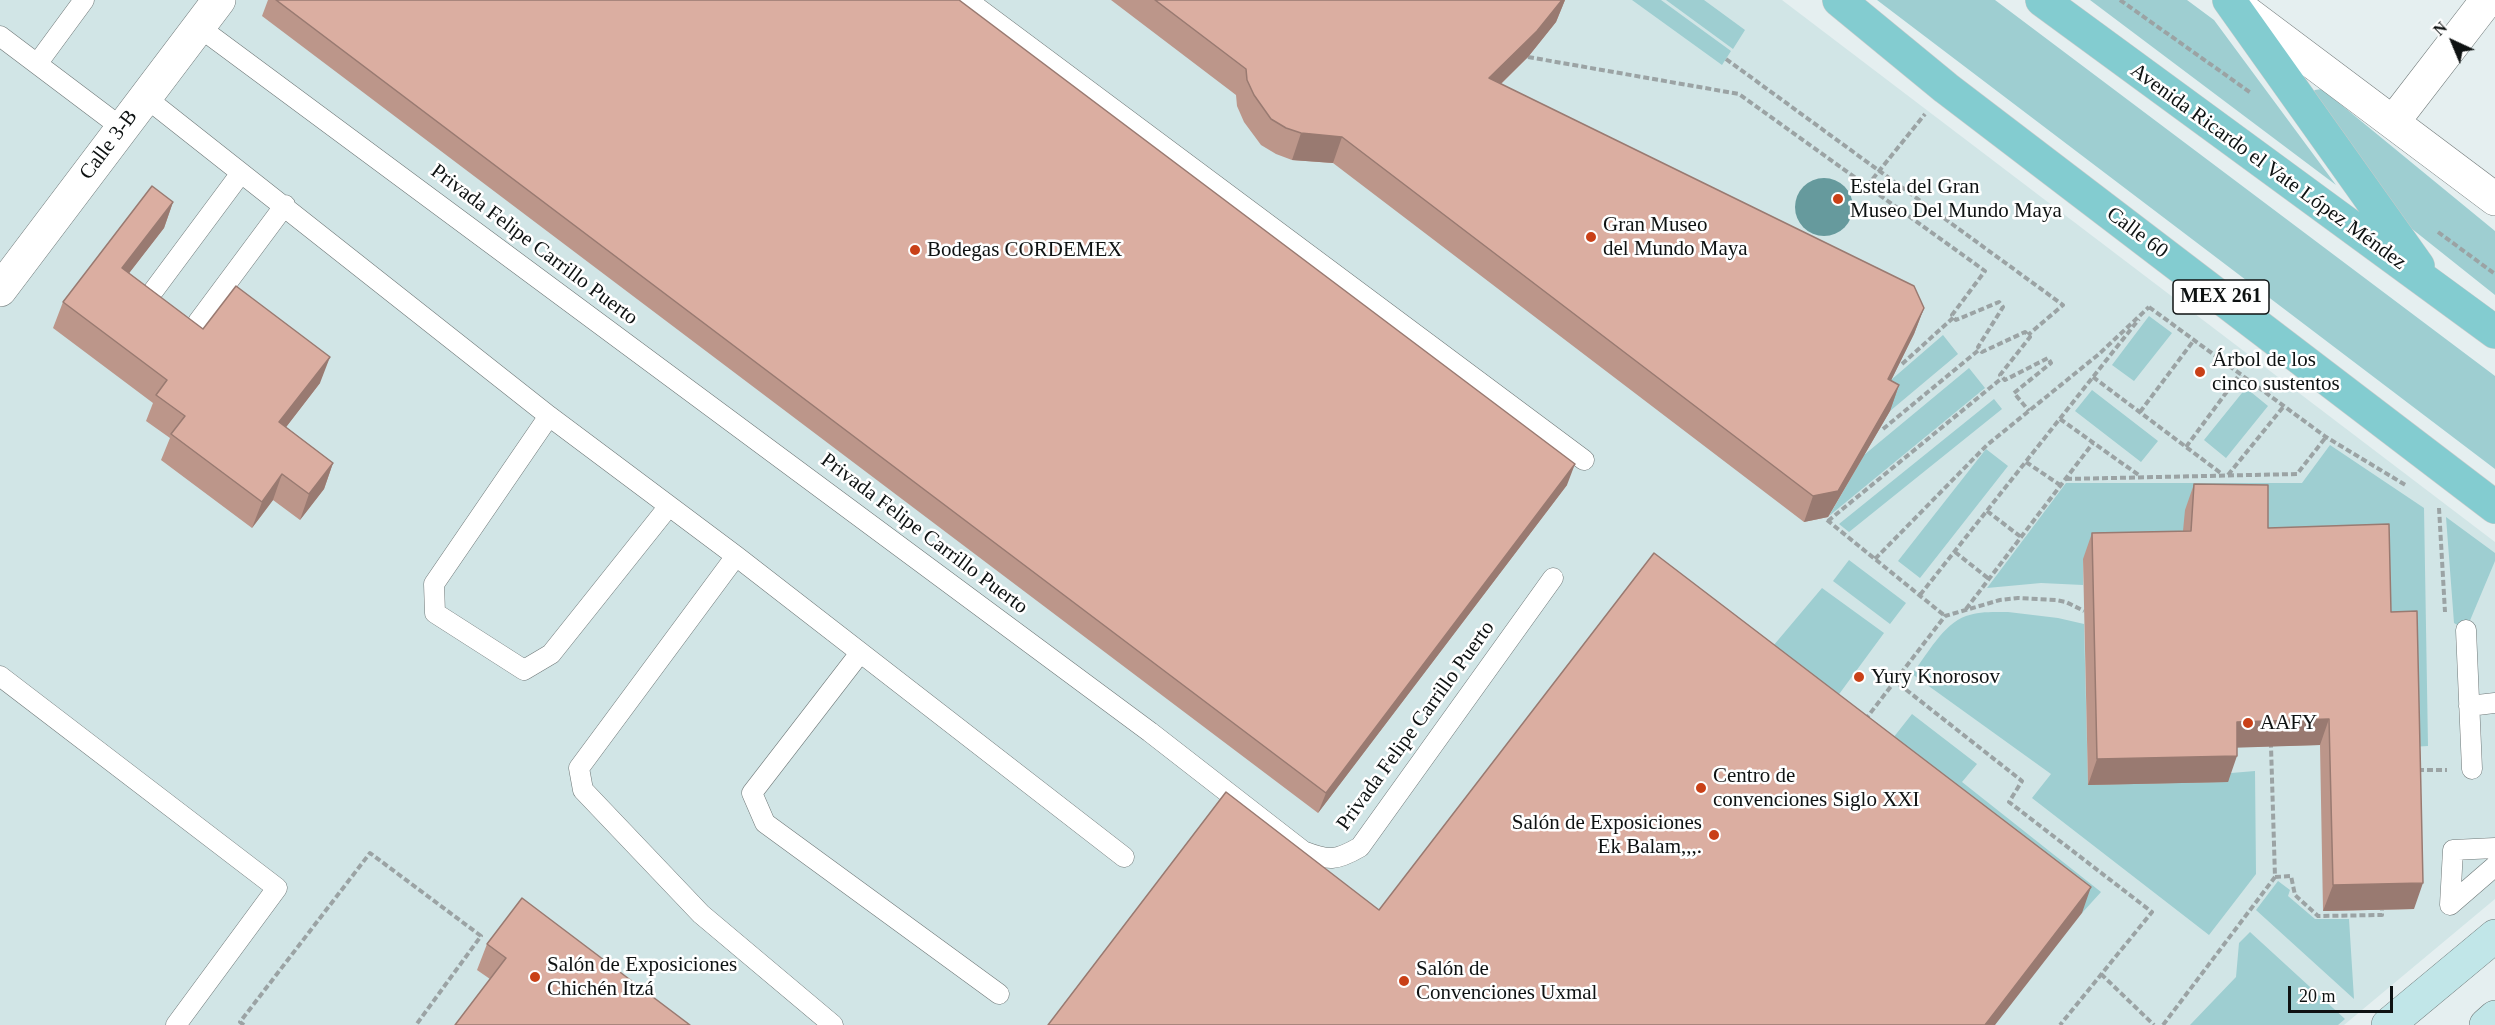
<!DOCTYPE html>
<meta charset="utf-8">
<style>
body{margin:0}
#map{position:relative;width:2495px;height:1025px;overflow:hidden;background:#e5eff0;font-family:Georgia,serif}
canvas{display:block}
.north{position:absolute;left:2423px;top:12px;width:60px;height:60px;-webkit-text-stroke:4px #fff;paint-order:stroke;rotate:316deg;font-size:16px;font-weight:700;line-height:24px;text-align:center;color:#0e1212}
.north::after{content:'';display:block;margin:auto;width:21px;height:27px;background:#0e1212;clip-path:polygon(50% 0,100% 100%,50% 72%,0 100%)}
.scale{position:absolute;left:2288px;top:986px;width:105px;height:27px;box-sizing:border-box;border:3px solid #0e1212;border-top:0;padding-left:8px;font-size:18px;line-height:21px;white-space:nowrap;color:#0e1212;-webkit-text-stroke:4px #fff;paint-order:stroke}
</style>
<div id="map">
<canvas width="2495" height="1025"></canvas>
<div class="north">N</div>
<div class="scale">20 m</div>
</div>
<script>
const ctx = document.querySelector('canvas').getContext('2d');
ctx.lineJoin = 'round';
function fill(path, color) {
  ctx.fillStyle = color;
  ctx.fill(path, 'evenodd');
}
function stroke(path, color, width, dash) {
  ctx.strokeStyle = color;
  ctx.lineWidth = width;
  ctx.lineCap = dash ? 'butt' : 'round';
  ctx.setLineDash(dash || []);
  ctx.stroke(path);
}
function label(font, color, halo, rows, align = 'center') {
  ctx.font = font + ' Georgia,serif';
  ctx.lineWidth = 5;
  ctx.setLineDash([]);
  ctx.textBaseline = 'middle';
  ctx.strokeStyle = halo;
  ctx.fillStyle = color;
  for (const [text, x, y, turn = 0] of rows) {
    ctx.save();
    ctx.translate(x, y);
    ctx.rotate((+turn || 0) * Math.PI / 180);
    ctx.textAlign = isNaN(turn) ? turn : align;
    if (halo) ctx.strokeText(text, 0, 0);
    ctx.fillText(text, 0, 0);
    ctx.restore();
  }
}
fill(new Path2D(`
 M 0,0 L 1782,0 L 2495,542 L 2495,899 L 2344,1025 L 0,1025 Z`), '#d1e5e6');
fill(new Path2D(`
 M 1632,0 L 1661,0 L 1731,51 L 1722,65 Z
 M 1666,0 L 1704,0 L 1745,30 L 1733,49 Z
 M 1877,0 L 1995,0 L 2495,376 L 2495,469 Z
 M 2090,0 L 2187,0 L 2214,20 L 2336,185 Z
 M 2322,89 L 2495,231 L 2495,295 L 2387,209 L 2311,93 L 2315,90 Z
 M 2149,316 L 2172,333 L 2134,381 L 2112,365 Z
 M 1943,335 L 1958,354 L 1890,411 L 1879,405 L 1891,380 Z
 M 1969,368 L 1985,388 L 1829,516 L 1864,455 Z
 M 2246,388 L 2268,406 L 2226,458 L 2204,440 Z
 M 2092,390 L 2158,441 L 2141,462 L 2075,411 Z
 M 1994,399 L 2002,409 L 1849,532 L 1839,524 Z
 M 2330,445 L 2424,508 L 2428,746 L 2410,747 L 2182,548 L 2083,559 L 2083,585 L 2041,583 L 1987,588 L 2066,483 L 2302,483 Z
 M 1986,449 L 2008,466 L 1920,578 L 1898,561 Z
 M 2446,517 L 2495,553 L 2495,561 L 2466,630 L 2454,623 Z
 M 1849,560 L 1906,603 L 1890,624 L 1833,581 Z
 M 1822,588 L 1884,633 L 1823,716 L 1757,665 Z
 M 2008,612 L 2058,618 L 2084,624 L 2088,785 L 2255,771 L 2256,874 L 2209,935 L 2032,798 L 2051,774 L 1912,674 C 1927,655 1943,624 1966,616 C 1979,611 1995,612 2008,612 Z
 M 1912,714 L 1977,764 L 1962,782 L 2101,892 L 2082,913 L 1878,757 Z
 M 2278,881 L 2290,890 L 2288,896 L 2315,919 L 2349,919 L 2354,999 L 2256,910 Z
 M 2250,932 L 2345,1019 L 2338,1025 L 2190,1025 L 2236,977 L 2239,943 Z`), '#9eced1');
fill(new Path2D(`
 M1795 207a29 29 0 1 1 58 0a29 29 0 1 1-58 0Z`), '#669a9d');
const lane = new Path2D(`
 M 967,0 L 1584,460
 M 199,27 L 1150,732 L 1303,851 C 1329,861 1336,861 1360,847 L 1553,578
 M 0,36 L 122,128
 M 37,64 L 84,0
 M 145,97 L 549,416 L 736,556 L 1124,857
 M 154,290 L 241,173
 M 198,322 L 285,205
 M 549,416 L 434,584 L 435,613 L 524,670 L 551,654 L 669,506
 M 736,556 L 579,768 L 583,790 L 701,914 L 833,1025
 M 2466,630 L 2472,769
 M 860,653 L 752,793 L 765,823 L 999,994
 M 0,676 L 277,888 L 176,1025
 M 2469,706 L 2495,703
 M 2495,848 L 2453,850 L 2450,905 L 2495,866`);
const street = new Path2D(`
 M 2235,4 L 2495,199
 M 2393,122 L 2487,0
 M 0,290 L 219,0`);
const secondary = new Path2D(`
 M 2388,1025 L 2495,936
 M 2486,1025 L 2495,1017`);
const primary = new Path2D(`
 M 1839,0 L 1946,88 L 2495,507
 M 2042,0 L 2495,332
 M 2229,0 L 2418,266`);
stroke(lane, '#6f7878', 21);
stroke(street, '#6f7878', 34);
stroke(secondary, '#6f7878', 34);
stroke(primary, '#cacbcb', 34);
stroke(new Path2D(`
 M 2120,0 L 2251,93
 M 1528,57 L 1739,94 L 1985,271 L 1952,315 L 1956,320 L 1999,302 L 2003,307 L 1978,347 L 1982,352 L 2025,332 L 2030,337 L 2000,375 L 2005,380 L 2048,358 L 2051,363 L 2014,393 L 2029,411
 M 1726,59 L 2063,305 L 2028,335
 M 1867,186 L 1925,114
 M 2438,232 L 2495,274
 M 2149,307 L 2326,437 L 2407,486
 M 1902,364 L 1954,317
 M 2093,377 L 2222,474
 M 2140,412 L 2194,340
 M 2060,419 L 2140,476
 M 1883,429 L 1980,349
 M 2186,447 L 2240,374
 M 2026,462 L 2060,485
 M 2228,475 L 2284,406
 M 2066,479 L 2297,474 L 2326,437
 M 2439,508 L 2445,612
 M 1987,511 L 2021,537
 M 1827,520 L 1945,616
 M 1828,521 L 2002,378
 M 1955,552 L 1989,579
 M 1875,559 L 1987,445 L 2099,354 L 2149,307
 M 1920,595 L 2139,319
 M 1966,609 L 2093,443
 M 1895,681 L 1945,616 L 2000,600 L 2018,598 L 2056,600 L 2066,602 L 2084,611
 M 1865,720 L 1895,681 L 2022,781 L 2009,802 L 2152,912 L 2060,1025
 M 2418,770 L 2447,770
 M 2275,877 L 2291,876 L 2295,895 L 2318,916 L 2382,915 L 2382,910
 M 2101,974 L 2154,1025
 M 244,1025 L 240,1022 L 370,853 L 481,936 L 416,1025
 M 2163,1025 L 2275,877 L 2271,746`), '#9ba3a4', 4, [6, 3]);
stroke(lane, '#fff', 20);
stroke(street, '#fff', 33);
stroke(secondary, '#c1e6e8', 33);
stroke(primary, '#83ccd0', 33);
fill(new Path2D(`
 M 268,0 L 959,0 L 1567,485 L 1318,813 L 262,16 Z
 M 1111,0 L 1565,0 L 1556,22 L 1528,57 L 1501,84 L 1924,308 L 1914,334 L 1891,380 L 1899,385 L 1890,411 L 1828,517 L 1804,522 L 1333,163 L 1292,160 L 1276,154 L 1261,145 L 1244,122 L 1237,106 L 1236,95 Z
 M 173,202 L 164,228 L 129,273 L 203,329 L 320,383 L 286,427 L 333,463 L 324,489 L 300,520 L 273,500 L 252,528 L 161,460 L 170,438 L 146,421 L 153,403 L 53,328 L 63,302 Z
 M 2194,484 L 2268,528 L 2391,612 L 2414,909 L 2323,911 L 2320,745 L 2237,747 L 2228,782 L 2088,785 L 2083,559 L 2092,533 L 2183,531 L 2185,510 Z
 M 487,944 L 690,1025 L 490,979 L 477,970 Z`), '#bc968a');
fill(new Path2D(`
 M 1562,0 L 1565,0 L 1556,22 L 1528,57 L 1480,104 L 1489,78 Z
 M 1301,133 L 1342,137 L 1333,163 L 1292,160 Z
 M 173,202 L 164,228 L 113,294 L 122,268 Z
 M 1924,308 L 1914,334 L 1879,405 L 1888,379 Z
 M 330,357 L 320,383 L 270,448 L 279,422 Z
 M 1899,385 L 1890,411 L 1828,517 L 1804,522 L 1813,496 Z
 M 333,463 L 324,489 L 300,520 L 309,494 Z
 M 1575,464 L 1567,485 L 1318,813 L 1326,793 Z
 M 282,474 L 273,500 L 252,528 L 262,502 Z
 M 2329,719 L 2320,745 L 2227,748 L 2237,722 Z
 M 2237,756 L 2228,782 L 2088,785 L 2097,759 Z
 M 2423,883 L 2414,909 L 2323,911 L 2333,885 Z
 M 2091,887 L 2082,913 L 1995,1025 L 1985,1025 Z`), '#997a71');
const building = new Path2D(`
 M 276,0 L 959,0 L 1575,464 L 1326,793 Z
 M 1155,0 L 1562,0 L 1537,31 L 1489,78 L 1914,286 L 1924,308 L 1888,379 L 1899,385 L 1838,491 L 1813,496 L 1342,137 L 1301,133 L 1286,128 L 1271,119 L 1254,95 L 1247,80 L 1246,69 Z
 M 152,186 L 173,202 L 122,268 L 203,329 L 236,286 L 330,357 L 279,422 L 333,463 L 309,494 L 282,474 L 262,502 L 171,434 L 185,416 L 156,395 L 167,380 L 63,302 Z
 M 2194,484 L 2268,485 L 2268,528 L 2389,524 L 2391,612 L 2417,611 L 2423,883 L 2333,885 L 2329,719 L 2237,722 L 2237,756 L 2097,759 L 2092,533 L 2191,531 Z
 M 1654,553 L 2091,887 L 1985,1025 L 1048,1025 L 1226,792 L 1379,910 Z
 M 522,898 L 690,1025 L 455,1025 L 506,958 L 487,944 Z`);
fill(building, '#dbaea1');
stroke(building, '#997a71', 1.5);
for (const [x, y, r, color] of [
 [1838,199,6,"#c94017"],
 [1591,237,6,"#c94017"],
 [915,250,6,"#c94017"],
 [2200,372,6,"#c94017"],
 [1859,677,6,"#c94017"],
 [2248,723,6,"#c94017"],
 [1701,788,6,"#c94017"],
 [1714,835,6,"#c94017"],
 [535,977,6,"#c94017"],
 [1404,981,6,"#c94017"]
]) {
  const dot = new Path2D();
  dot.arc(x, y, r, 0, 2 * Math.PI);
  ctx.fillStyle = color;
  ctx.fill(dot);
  stroke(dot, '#fff', 2);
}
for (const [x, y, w] of [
 [2221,297,96]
]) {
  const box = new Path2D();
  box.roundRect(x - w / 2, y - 17, w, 34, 4.5);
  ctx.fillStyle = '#fff';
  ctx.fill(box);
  stroke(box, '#0e1212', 1.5);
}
label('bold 20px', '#0e1212', null, [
 ["MEX 261",2221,297]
]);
label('21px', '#0e1212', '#fff', [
 ["Calle 3-B",109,145,-53],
 ["Avenida Ricardo el Vate López Méndez",2268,167,36],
 ["Calle 60",2137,233,37],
 ["Privada Felipe Carrillo Puerto",534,245,37],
 ["Privada Felipe Carrillo Puerto",924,534,37],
 ["Privada Felipe Carrillo Puerto",1416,726,-54]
]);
label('21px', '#0e1212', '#fff', [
 ["Estela del Gran",1850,187],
 ["Museo Del Mundo Maya",1850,211],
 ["Gran Museo",1603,225],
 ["del Mundo Maya",1603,249],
 ["Bodegas CORDEMEX",927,250],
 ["Árbol de los",2212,360],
 ["cinco sustentos",2212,384],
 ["Yury Knorosov",1871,677],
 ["AAFY",2260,723],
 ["Centro de",1713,776],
 ["convenciones Siglo XXI",1713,800],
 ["Salón de Exposiciones",1702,823,"right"],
 ["Ek Balam,,,.",1702,847,"right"],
 ["Salón de Exposiciones",547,965],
 ["Chichén Itzá",547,989],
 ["Salón de",1416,969],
 ["Convenciones Uxmal",1416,993]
], 'left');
</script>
